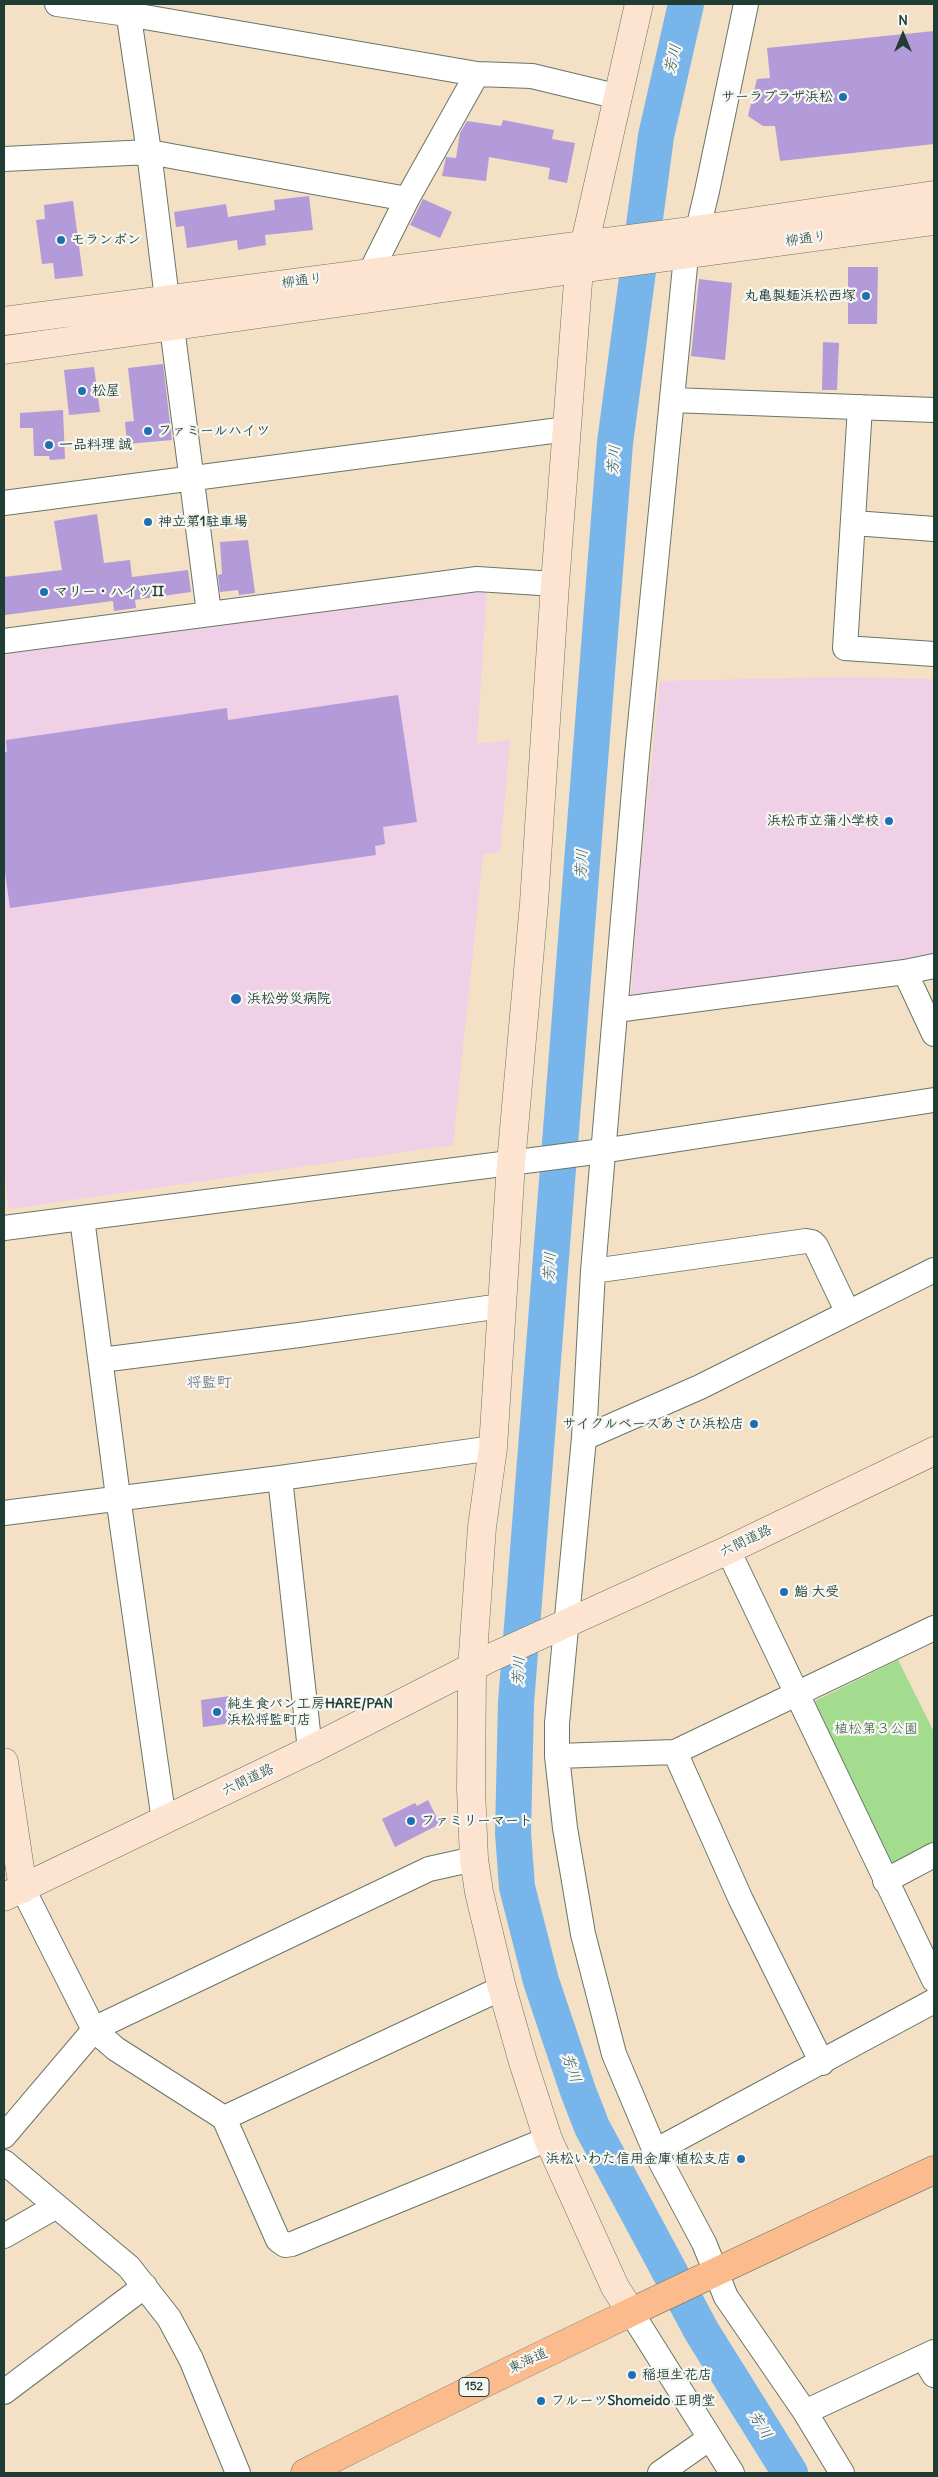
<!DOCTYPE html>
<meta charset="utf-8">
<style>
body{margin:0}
#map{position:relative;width:938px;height:2477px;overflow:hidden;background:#f3e0c5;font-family:Delius,sans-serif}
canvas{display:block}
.frame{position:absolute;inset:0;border:5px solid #1f3d34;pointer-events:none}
.north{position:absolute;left:878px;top:10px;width:50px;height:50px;-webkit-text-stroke:4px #f6f6f2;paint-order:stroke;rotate:0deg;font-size:14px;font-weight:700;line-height:20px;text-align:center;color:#1f3d34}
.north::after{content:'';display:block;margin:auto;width:18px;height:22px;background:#1f3d34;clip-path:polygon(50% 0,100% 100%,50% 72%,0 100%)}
</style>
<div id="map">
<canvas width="938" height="2477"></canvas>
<div class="frame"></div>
<div class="north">N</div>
</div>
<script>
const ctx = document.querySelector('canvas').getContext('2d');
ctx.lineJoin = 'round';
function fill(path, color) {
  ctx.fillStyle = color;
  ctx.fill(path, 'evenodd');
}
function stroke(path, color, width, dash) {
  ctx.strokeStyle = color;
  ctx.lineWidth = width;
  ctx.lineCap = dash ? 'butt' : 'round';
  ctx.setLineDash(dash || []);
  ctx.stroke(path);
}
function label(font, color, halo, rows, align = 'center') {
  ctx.font = font + ' Delius,"Klee One",sans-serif';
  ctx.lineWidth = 4.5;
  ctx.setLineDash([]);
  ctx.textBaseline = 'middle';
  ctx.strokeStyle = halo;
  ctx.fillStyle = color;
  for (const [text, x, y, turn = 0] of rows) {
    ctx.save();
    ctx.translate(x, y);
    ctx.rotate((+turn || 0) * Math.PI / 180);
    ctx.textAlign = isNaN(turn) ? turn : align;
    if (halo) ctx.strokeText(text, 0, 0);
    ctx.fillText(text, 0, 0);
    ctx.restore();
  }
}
fill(new Path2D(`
 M 487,586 L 477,744 L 510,740 L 500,852 L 483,854 L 453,1145 L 9,1209 L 4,1170 L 4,651 Z
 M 845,677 L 934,679 L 934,958 L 775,985 L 631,995 L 641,865 L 660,681 Z`), '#efd0e6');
fill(new Path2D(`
 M 898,1660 L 934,1732 L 934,1843 L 894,1864 L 886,1861 L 810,1711 L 815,1701 Z`), '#a4dc8f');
stroke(new Path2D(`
 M 686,4 L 656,136 L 615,443 L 516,1703 L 513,1833 L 517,1887 L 541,1981 L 578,2091 L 592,2127 L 702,2332 L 790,2473`), '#77b5ea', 36);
fill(new Path2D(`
 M 934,31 L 934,144 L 780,161 L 775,126 L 763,126 L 748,116 L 757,79 L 770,78 L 767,48 Z
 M 503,120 L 554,130 L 552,139 L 575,143 L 567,183 L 548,179 L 550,168 L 489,157 L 486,181 L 442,176 L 446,157 L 456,158 L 460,133 L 467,121 L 501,126 Z
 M 309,196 L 313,230 L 265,235 L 266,245 L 238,250 L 237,240 L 187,248 L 184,226 L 176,227 L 174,212 L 226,204 L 228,217 L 275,210 L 274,200 Z
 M 423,199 L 452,212 L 440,238 L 410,225 Z
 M 73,201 L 83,276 L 55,279 L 53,263 L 42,264 L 36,220 L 45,219 L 44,205 Z
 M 848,267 L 878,267 L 877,324 L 848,324 Z
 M 699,279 L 732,283 L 725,360 L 691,356 Z
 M 823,342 L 839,343 L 837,390 L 822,390 Z
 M 163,364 L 172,440 L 127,444 L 125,422 L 134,421 L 128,368 Z
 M 94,367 L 100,412 L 69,415 L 64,370 Z
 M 63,410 L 65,459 L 50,460 L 49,456 L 34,456 L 33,428 L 20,428 L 20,413 Z
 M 97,514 L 104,563 L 130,560 L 132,577 L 188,570 L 191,592 L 135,600 L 136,608 L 114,611 L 113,601 L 5,615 L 4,577 L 62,570 L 54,521 Z
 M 248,540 L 255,593 L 239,595 L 238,590 L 220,592 L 218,575 L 222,574 L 220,542 Z
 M 398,695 L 417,822 L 383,827 L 385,844 L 375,846 L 376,855 L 10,908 L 4,865 L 4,752 L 7,752 L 6,740 L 227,708 L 228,720 Z
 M 230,1696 L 233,1723 L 203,1727 L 201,1700 Z
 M 428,1800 L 440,1824 L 395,1847 L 382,1819 L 415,1803 L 417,1806 Z`), '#b39ad9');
const street = new Path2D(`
 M 57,4 L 127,14 L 477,74 L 532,76 L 619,97
 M 127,4 L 149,152 L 167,299
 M 746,4 L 707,191 L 698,229 L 686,256 L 637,755 L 593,1271 L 584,1438 L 557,1723 L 557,1756 L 565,1828 L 583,1934 L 614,2054 L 655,2151 L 704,2243 L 726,2297 L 805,2412 L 842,2473
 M 4,159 L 149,152 L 407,199 L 370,273
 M 407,199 L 477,74
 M 172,327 L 209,613
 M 672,400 L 934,410
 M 860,407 L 845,648 L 934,654
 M 4,503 L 567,429
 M 854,523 L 934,529
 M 4,641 L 477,579 L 555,584
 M 905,972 L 934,1034
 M 616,1010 L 905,972 L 934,966
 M 82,1218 L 118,1497 L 164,1821
 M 4,1228 L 595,1152 L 934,1100
 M 593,1271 L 806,1241 L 812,1242 L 816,1246 L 848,1313
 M 101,1360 L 299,1335 L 501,1306
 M 584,1438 L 700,1387 L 934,1270
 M 280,1478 L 310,1750
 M 4,1513 L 280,1478 L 493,1448
 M 728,1550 L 934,1980
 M 675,1752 L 741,1900 L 822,2063
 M 557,1756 L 675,1752 L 934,1628
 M 885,1881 L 934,1855
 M 23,1889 L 94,2030 L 116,2049 L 224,2118 L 278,2240 L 285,2245 L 292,2244 L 548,2139
 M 224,2118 L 502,1988
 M 4,2136 L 94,2030 L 104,2024 L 429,1869 L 474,1859
 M 655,2151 L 934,2001
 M 4,2162 L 129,2267 L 169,2318 L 191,2359 L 238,2473
 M 4,2236 L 55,2207
 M 631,2312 L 732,2473
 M 923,2357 L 934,2375
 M 4,2392 L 145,2286
 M 805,2412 L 934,2352
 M 660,2473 L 710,2438`);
const secondary = new Path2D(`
 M 4,321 L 683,232 L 934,195
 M 4,350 L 579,269 L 934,221
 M 4,1762 L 23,1889
 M 4,1897 L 310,1750 L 490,1658 L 728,1550 L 934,1451
 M 631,2312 L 615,2287 L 548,2139 L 523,2062 L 502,1988 L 479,1892 L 474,1859 L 471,1789 L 472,1668 L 482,1527 L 493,1448 L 511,1163 L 534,903 L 555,584 L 579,269 L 639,4`);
const highway = new Path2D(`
 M 305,2473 C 512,2367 723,2268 934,2170`);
stroke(street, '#697667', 26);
stroke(secondary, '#697667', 29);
stroke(highway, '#697667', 29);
stroke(street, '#fff', 24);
stroke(secondary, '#fde4d1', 28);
stroke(highway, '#fbbb8d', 28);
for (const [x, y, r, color] of [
 [843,97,5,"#1f6fb2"],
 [61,240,5,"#1f6fb2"],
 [866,296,5,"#1f6fb2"],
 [82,391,5,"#1f6fb2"],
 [148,431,5,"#1f6fb2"],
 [49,445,5,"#1f6fb2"],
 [148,522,5,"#1f6fb2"],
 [44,592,5,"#1f6fb2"],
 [889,821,5,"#1f6fb2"],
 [236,999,6,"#1f6fb2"],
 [754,1424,5,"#1f6fb2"],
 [784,1592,5,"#1f6fb2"],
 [217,1712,5,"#1f6fb2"],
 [411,1821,5,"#1f6fb2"],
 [741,2159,5,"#1f6fb2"],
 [632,2375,5,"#1f6fb2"],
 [541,2401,5,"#1f6fb2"]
]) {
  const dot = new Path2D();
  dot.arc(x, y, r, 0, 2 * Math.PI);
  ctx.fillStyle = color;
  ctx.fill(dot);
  stroke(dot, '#f6f6f2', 2);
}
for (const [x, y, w] of [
 [474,2387,30]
]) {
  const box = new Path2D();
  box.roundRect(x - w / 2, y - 9.5, w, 19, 4);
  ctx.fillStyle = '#f6f6f2';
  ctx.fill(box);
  stroke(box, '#1f3d34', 1);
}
label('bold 12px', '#1f3d34', null, [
 ["152",474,2387]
]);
label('bold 14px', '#1f3d34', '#f6f6f2', [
 ["サーラプラザ浜松",833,97,"right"],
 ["モランボン",71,240],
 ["丸亀製麺浜松西塚",856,296,"right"],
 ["松屋",92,391],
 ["ファミールハイツ",158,431],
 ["一品料理 誠",59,445],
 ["神立第1駐車場",158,522],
 ["マリー・ハイツII",54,592],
 ["浜松市立蒲小学校",879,821,"right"],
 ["浜松労災病院",247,999],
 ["サイクルベースあさひ浜松店",744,1424,"right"],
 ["鮨 大受",794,1592],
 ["純生食パン工房HARE/PAN",227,1704],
 ["浜松将監町店",227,1720],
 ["ファミリーマート",421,1821],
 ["浜松いわた信用金庫 植松支店",731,2159,"right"],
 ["稲垣生花店",642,2375],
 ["フルーツShomeido 正明堂",551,2401]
], 'left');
label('14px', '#1f3d34', '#f6f6f2', [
 ["柳通り",806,239,-8],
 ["柳通り",302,281,-7],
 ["六間道路",746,1541,-26],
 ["六間道路",248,1780,-26],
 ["東海道",528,2361,-25]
]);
label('14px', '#3a5d46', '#f6f6f2', [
 ["植松第３公園",876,1729]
]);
label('italic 15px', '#355b62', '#f6f6f2', [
 ["芳川",673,59,-77],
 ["芳川",614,460,-85],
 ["芳川",582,864,-86],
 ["芳川",550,1267,-86],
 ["芳川",519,1671,-86],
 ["芳川",571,2068,71],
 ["芳川",760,2425,58]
]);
label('15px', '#535e6e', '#f6f6f2', [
 ["将監町",209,1383]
]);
</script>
